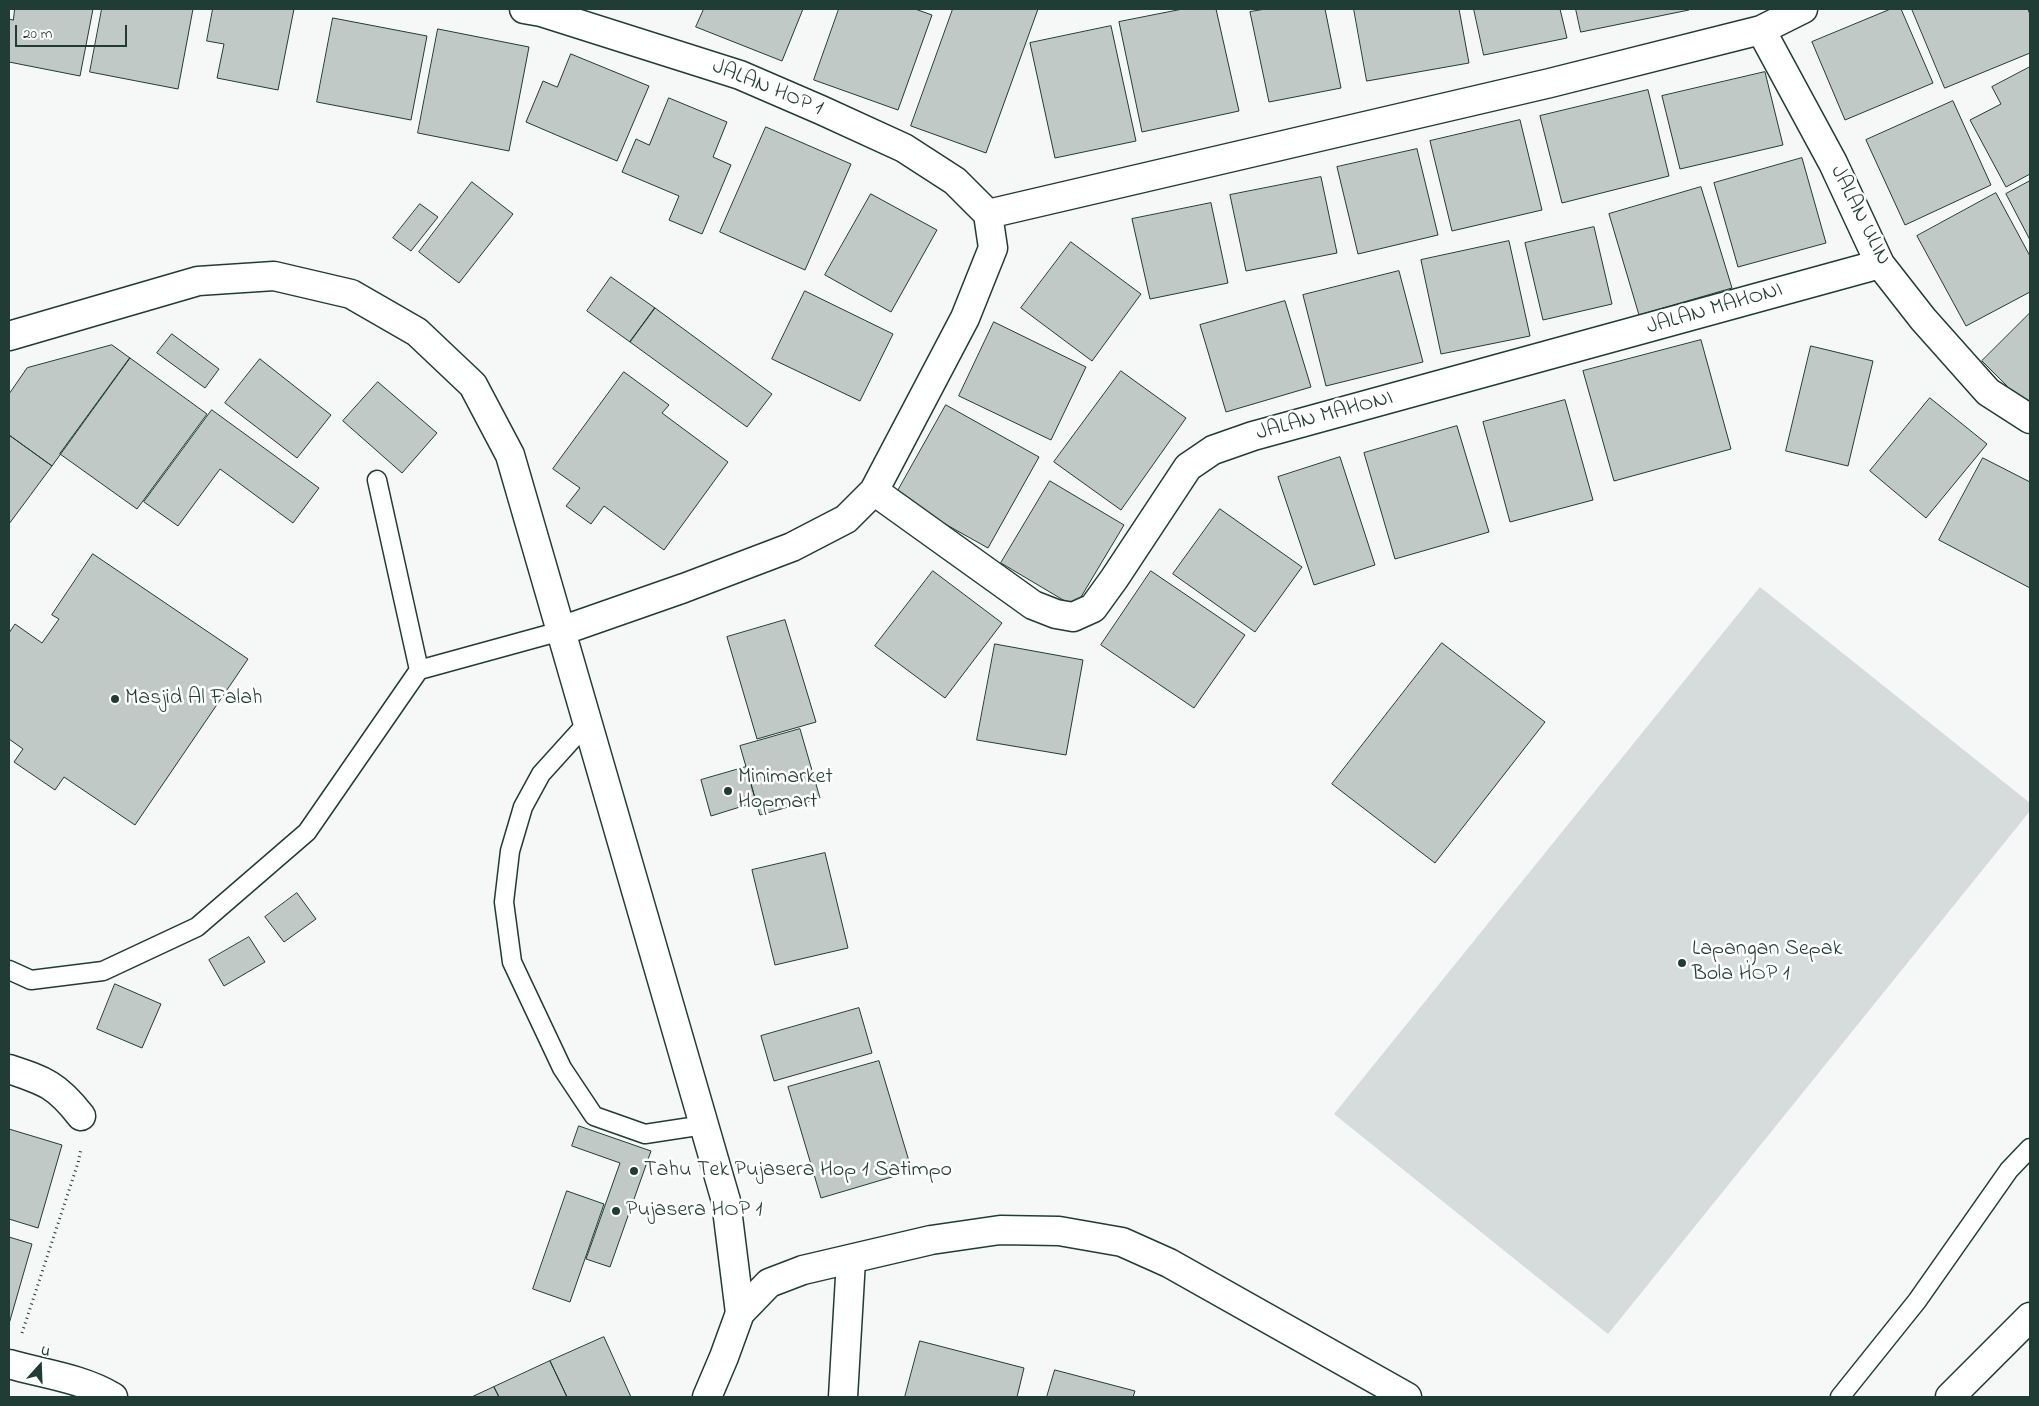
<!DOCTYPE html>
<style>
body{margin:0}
#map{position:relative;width:2039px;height:1406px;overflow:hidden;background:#f6f7f7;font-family:"Indie Flower",sans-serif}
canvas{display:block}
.frame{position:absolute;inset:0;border:10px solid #1f3d34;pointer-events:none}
.north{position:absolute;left:15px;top:1341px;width:50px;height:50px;-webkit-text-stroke:4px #fff;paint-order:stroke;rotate:20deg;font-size:14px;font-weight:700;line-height:20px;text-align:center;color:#1f3d34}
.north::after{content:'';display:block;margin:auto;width:18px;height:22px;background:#1f3d34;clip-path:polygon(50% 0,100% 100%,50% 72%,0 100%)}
.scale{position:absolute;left:15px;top:25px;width:112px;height:22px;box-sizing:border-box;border:2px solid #1f3d34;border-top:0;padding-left:6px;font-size:15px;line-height:18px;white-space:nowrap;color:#1f3d34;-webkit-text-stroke:4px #fff;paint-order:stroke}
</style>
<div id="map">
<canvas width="2039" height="1406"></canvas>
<div class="frame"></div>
<div class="north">U</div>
<div class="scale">20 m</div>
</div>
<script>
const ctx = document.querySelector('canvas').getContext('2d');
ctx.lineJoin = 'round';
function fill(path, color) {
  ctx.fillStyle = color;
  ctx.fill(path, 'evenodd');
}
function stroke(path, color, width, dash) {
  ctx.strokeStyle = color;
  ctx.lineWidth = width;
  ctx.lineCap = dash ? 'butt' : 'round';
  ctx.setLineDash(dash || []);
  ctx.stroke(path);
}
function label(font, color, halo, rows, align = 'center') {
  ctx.font = font + ' "Indie Flower",sans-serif';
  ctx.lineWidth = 5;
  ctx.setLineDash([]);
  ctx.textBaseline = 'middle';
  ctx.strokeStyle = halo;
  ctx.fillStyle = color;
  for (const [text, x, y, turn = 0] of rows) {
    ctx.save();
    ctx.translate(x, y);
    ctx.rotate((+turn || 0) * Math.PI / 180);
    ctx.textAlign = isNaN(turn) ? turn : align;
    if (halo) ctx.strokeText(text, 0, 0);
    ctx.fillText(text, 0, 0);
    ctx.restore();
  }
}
fill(new Path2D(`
 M 1760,587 L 2030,803 L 2030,811 L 1608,1334 L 1334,1114 Z`), '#d6dcdb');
const building = new Path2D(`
 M 15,9 L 93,9 L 80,76 L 9,62 L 9,19 L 13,20 Z
 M 102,9 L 193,9 L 178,89 L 90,72 Z
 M 213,9 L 294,9 L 278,90 L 217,78 L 224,44 L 207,41 Z
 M 704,9 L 803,9 L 782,61 L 696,27 Z
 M 839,9 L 915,9 L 932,15 L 898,110 L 814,80 Z
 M 953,9 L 1038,9 L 986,153 L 911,126 Z
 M 1183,9 L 1216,9 L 1239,111 L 1142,132 L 1119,22 Z
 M 1266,9 L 1325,9 L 1341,88 L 1269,102 L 1250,12 Z
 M 1354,9 L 1459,9 L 1469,63 L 1367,81 Z
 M 1474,9 L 1560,9 L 1567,38 L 1484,55 Z
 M 1576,9 L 1689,9 L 1689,10 L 1581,32 Z
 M 1891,9 L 1901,9 L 1933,83 L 1845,120 L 1812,42 Z
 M 1912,9 L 2028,9 L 2030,15 L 2030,53 L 1945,88 Z
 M 333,18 L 427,36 L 411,120 L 317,102 Z
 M 1111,26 L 1136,141 L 1055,158 L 1030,43 Z
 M 438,29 L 529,47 L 509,151 L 418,133 Z
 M 571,54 L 649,86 L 617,161 L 526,122 L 543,81 L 557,87 Z
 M 2030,67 L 2030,174 L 2006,187 L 1970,120 L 2001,104 L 1992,87 Z
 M 1765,72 L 1783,145 L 1680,169 L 1662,96 Z
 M 1648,90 L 1669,176 L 1562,203 L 1540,116 Z
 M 669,98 L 727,122 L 713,157 L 731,165 L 702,234 L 669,220 L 679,196 L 622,172 L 636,139 L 649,145 Z
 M 1953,101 L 1991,185 L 1905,225 L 1866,140 Z
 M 1520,120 L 1542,210 L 1452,231 L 1430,141 Z
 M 766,127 L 851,164 L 805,270 L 720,232 Z
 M 1417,149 L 1438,235 L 1358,254 L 1337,167 Z
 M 1802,158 L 1826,243 L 1738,267 L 1714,183 Z
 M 1321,177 L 1337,253 L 1246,271 L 1230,195 Z
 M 2030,181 L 2030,240 L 2006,194 Z
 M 472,182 L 513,214 L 459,283 L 419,252 Z
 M 1701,187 L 1732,288 L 1639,315 L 1609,214 Z
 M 1996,193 L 2030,256 L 2030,292 L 1966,326 L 1917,236 Z
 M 871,194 L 937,230 L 891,312 L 825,275 Z
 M 1211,203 L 1228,283 L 1150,299 L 1132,219 Z
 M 420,204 L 438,217 L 411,251 L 393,238 Z
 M 1594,227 L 1612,304 L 1543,320 L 1525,243 Z
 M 1509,241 L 1530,336 L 1441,354 L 1421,260 Z
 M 1071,242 L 1141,294 L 1092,361 L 1021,308 Z
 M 1399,271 L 1423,362 L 1326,386 L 1303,295 Z
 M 611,277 L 655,308 L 630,342 L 587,311 Z
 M 805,291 L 893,334 L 860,401 L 772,359 Z
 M 1285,301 L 1311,387 L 1226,412 L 1200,325 Z
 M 655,308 L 772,394 L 747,427 L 630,342 Z
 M 2030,313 L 2030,409 L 1982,361 Z
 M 994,322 L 1086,367 L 1051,440 L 959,396 Z
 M 172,334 L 219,369 L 205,388 L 157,353 Z
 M 1701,340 L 1731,449 L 1614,481 L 1583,371 Z
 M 112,345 L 130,358 L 52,466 L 9,435 L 9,394 L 27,368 Z
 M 1811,346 L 1873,361 L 1848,466 L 1786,451 Z
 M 130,358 L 207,414 L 137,509 L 60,454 Z
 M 260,359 L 331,415 L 297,458 L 225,403 Z
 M 1121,371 L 1186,418 L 1121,510 L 1054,462 Z
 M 624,372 L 669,405 L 662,413 L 728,462 L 664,550 L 604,506 L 591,524 L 566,506 L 580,488 L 553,469 Z
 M 378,382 L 437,433 L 402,473 L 343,421 Z
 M 1930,398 L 1987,444 L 1926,518 L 1870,471 Z
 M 1565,400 L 1593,500 L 1510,522 L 1483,422 Z
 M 946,405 L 1039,457 L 988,548 L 895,496 Z
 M 212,410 L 319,488 L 293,523 L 220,469 L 178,526 L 144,502 Z
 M 1457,426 L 1489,532 L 1395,559 L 1364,453 Z
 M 9,435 L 52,466 L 9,524 Z
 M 1340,457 L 1375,565 L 1314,585 L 1278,477 Z
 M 1983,458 L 2030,482 L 2030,588 L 1939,540 Z
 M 1050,481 L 1124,525 L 1075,607 L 1001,563 Z
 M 1220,509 L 1302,567 L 1255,632 L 1173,574 Z
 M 93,554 L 248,659 L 135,825 L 64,777 L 55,790 L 14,762 L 23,749 L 9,739 L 9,633 L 15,624 L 42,643 L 59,619 L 52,615 Z
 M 933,571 L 1002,623 L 945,698 L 875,646 Z
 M 1151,571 L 1245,635 L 1194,708 L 1101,645 Z
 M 785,620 L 816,722 L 757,739 L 727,637 Z
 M 1442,643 L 1545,722 L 1435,863 L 1332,784 Z
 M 995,644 L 1083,660 L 1066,755 L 977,740 Z
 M 800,729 L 820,798 L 760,815 L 740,746 Z
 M 746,767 L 756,802 L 711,816 L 701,780 Z
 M 825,853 L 848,948 L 775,965 L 752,870 Z
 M 297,893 L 316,919 L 284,942 L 265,917 Z
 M 249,937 L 265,962 L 224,986 L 209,960 Z
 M 115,984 L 161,1004 L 142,1048 L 97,1029 Z
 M 859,1008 L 872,1053 L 774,1081 L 761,1036 Z
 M 879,1061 L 912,1171 L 821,1198 L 788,1087 Z
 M 579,1126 L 651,1151 L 610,1267 L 586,1259 L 620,1163 L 572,1146 Z
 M 9,1129 L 62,1145 L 38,1228 L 9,1219 Z
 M 567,1191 L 604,1204 L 570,1302 L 533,1289 Z
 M 9,1237 L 32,1244 L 9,1324 Z
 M 604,1337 L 631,1397 L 567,1397 L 550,1361 Z
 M 920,1341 L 1024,1368 L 1017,1397 L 905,1397 Z
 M 550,1361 L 567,1397 L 499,1397 L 494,1387 Z
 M 1055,1370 L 1135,1391 L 1133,1397 L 1047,1397 Z
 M 494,1387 L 499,1397 L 472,1397 Z`);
fill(building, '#c0c9c6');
stroke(building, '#1f3d34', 1);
const service = new Path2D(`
 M 377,480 L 419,670
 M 588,722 L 541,774 L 523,807 L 510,851 L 504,902 L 512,962 L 562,1068 L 594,1116 L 645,1134 L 704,1125
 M 9,970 L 31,980 L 103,971 L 197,927 L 307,832 L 419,670 L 561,631
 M 1840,1397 L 1917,1301 L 2009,1170 L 2030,1148`);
const minor = new Path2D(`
 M 524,9 L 541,12 L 740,75 L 821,110 L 904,148 L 955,181 L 988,214
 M 1761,30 L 1833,163 L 1880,264 L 1923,319 L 1988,392 L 2030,419
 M 9,336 L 198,281 L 274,276 L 351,294 L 417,332 L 473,385 L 510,455 L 726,1201 L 740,1313
 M 874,491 L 1033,605 L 1056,614 L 1073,617 L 1093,608 L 1114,579 L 1188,467 L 1213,450 L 1253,436 L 1880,264
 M 561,631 L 684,588 L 792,547 L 846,519 L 874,491 L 965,318 L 993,248 L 988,214 L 1550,83 L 1761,30 L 1803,9
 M 9,1069 C 45,1081 57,1085 81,1116
 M 9,1364 C 44,1374 81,1378 113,1397
 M 843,1397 L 851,1260
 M 1950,1397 L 2030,1317`);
const tertiary = new Path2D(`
 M 707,1397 L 724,1357 L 740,1313 L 769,1283 L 803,1270 L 931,1240 L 1000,1230 L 1059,1231 L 1122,1242 L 1169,1263 L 1407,1397`);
stroke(service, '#1f3d34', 21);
stroke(minor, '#1f3d34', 31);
stroke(tertiary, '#1f3d34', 31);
stroke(new Path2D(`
 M 22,1333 L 78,1163 L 81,1149`), '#1f3d34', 3, [1, 4]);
stroke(service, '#fff', 18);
stroke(minor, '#fff', 28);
stroke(tertiary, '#fff', 28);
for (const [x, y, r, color] of [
 [115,699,5,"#1f3d34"],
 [728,791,5,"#1f3d34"],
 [1682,963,5,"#1f3d34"],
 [634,1171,5,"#1f3d34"],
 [616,1211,5,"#1f3d34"]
]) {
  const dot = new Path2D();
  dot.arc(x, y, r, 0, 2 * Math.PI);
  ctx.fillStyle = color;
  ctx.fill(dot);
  stroke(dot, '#fff', 2);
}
label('22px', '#1f3d34', '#fff', [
 ["JALAN HOP 1",767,89,22],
 ["JALAN ULIN",1859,216,63],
 ["JALAN MAHONI",1715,310,-16],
 ["JALAN MAHONI",1325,417,-15]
]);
label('22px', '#1f3d34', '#fff', [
 ["Masjid Al Falah",125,699],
 ["Minimarket",738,778],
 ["Hopmart",738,803],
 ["Lapangan Sepak",1692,950],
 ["Bola HOP 1",1692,975],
 ["Tahu Tek Pujasera Hop 1 Satimpo",644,1171],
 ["Pujasera HOP 1",626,1211]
], 'left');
</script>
